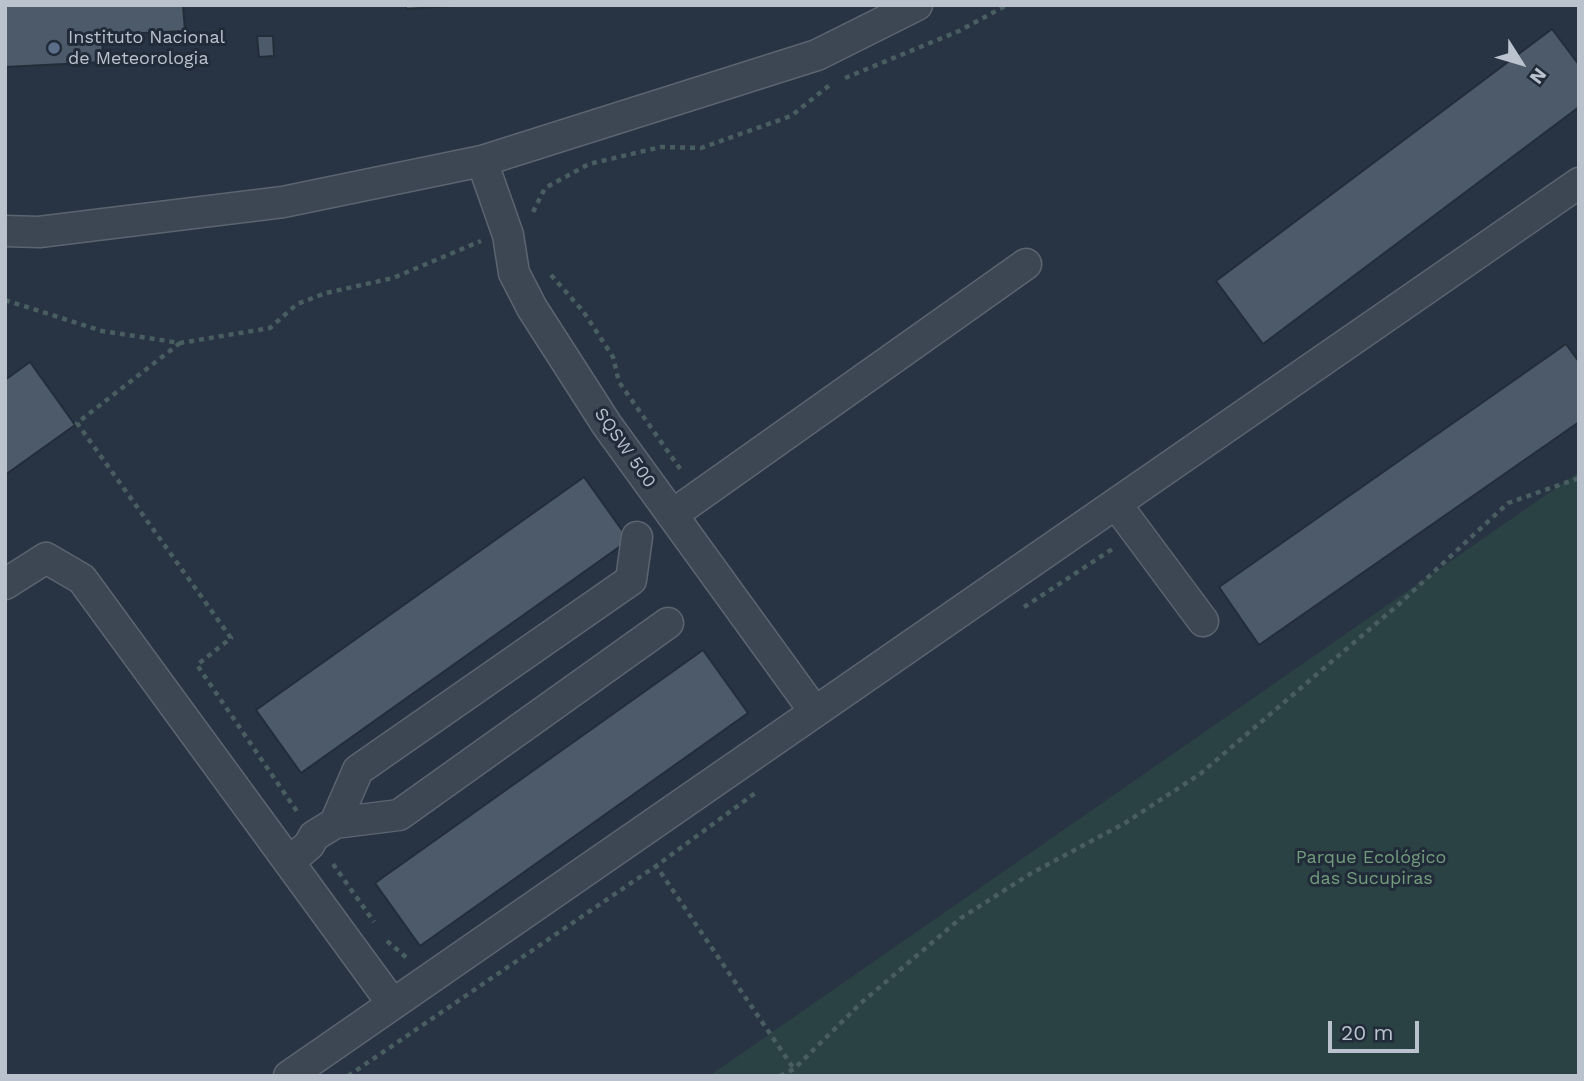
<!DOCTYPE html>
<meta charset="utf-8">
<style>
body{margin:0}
#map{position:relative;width:1584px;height:1081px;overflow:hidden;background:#283443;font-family:"Work Sans",sans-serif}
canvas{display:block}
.frame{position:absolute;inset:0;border:7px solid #bac2cd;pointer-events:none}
.north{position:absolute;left:1486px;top:28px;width:70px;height:70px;-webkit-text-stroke:5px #212b39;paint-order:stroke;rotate:127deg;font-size:19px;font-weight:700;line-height:28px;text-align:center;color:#bac2cd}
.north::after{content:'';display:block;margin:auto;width:24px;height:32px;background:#bac2cd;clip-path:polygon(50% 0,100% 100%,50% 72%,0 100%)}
.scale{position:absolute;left:1328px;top:1021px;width:91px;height:32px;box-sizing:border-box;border:4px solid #bac2cd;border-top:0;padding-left:9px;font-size:21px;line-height:24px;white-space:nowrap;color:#bac2cd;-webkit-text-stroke:5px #212b39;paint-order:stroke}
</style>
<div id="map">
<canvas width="1584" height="1081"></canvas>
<div class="frame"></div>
<div class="north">N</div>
<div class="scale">20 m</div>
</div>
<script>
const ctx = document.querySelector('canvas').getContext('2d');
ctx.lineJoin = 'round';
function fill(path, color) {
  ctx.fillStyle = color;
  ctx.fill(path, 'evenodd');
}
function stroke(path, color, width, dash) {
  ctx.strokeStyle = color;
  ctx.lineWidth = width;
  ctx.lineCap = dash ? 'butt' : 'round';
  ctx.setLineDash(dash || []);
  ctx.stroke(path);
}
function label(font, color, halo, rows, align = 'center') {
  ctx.font = font + ' "Work Sans",sans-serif';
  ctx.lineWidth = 6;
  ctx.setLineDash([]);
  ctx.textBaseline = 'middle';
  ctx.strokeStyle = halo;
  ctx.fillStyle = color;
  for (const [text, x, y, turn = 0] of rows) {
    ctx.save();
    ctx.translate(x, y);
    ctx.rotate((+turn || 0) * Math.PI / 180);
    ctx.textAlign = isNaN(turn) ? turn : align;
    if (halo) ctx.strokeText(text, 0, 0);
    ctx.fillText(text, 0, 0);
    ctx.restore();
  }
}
fill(new Path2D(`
 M 1579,472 L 1579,1076 L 709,1076 Z`), '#2b4244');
const building = new Path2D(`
 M 5,5 L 183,5 L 185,31 L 102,35 L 103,62 L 5,67 Z
 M 406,5 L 451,5 L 451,6 L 406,9 Z
 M 1552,29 L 1579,65 L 1579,107 L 1263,344 L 1216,281 Z
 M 257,36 L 273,36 L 274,56 L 259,57 Z
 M 1566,344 L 1579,362 L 1579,422 L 1259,645 L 1219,587 Z
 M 30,362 L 75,425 L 5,475 L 5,380 Z
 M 584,477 L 629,540 L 301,773 L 256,710 Z
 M 703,650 L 748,713 L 420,946 L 375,883 Z`);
fill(building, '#4d5a69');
stroke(building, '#232d3a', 2);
const minor = new Path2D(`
 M 482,161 L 508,235 L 514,273 L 532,308 L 607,425 L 815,712
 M 5,231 L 39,232 L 283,202 L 482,161 L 817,55 L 917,5
 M 1116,504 L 1203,621
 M 672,515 L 1026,264
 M 5,584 L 46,558 L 82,579 L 392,1003
 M 335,823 L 358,770 L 631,580 L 637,537
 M 289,862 L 309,845 L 314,836 L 335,823 L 399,815 L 668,623
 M 289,1076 L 1579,183`);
stroke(minor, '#5b6470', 33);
stroke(new Path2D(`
 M 845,78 L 959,31 L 1007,5
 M 533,212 L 545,188 L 589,164 L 661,147 L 701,148 L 791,116 L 831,84
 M 551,275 L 583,311 L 613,357 L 619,382 L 683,473
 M 5,300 L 102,331 L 180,343 L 270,328 L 297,304 L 326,293 L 393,278 L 481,241
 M 180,343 L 77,423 L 231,638 L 197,665 L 298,813
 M 1024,607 L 1114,548
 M 333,864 L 374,922
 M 655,864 L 794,1069
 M 387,941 L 407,958
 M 348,1076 L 656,866 L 758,791
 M 780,1076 L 794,1069 L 861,1003 L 961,918 L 1030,874 L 1125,823 L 1200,774 L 1398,605 L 1508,503 L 1579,478`), '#495e61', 4.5, [5, 5]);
stroke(minor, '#3d4653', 30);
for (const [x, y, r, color] of [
 [54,48,7,"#5c6f8a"]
]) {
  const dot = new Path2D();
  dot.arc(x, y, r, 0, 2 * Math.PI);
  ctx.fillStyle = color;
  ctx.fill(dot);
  stroke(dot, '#212b39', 2.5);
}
label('18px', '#bac2cd', '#212b39', [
 ["Instituto Nacional",68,38],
 ["de Meteorologia",68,59]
], 'left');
label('18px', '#bac2cd', '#212b39', [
 ["SQSW 500",625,448,55]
]);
label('18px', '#729d7b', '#212b39', [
 ["Parque Ecológico",1371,858],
 ["das Sucupiras",1371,879]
]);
</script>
